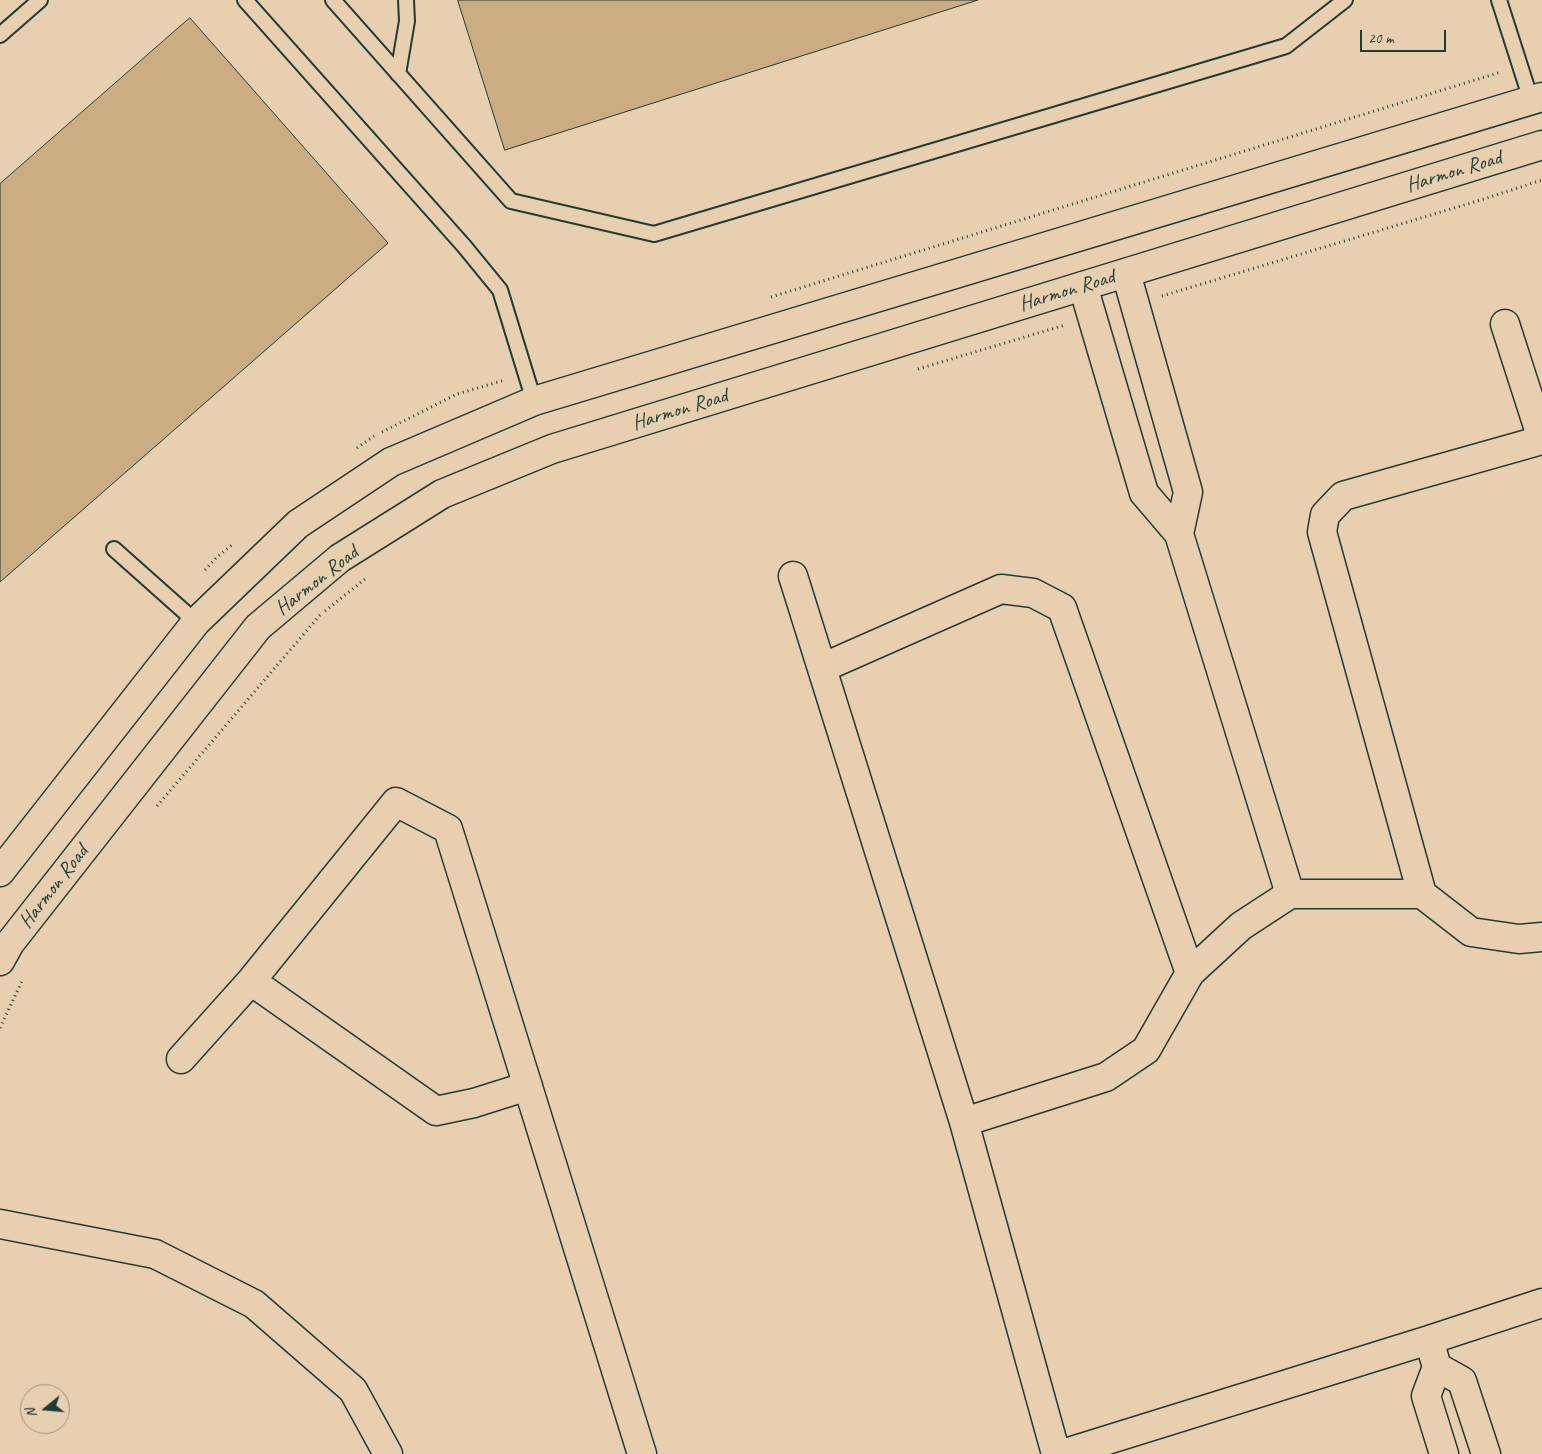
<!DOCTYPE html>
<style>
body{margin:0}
#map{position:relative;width:1542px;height:1454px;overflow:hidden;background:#e8cfb0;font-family:Caveat,sans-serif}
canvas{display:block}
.north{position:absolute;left:20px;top:1384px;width:50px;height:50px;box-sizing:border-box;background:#e8cfb0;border:1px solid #98957e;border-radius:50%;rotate:253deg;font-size:14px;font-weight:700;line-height:20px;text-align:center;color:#1f3d34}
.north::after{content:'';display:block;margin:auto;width:18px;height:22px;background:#1f3d34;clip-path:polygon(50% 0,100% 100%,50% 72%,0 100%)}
.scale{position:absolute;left:1360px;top:30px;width:86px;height:22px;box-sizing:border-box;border:2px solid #1f3d34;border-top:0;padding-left:6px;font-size:15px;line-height:18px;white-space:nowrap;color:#1f3d34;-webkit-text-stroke:4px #e8cfb0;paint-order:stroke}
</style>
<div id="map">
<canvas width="1542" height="1454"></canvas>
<div class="north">N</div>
<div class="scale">20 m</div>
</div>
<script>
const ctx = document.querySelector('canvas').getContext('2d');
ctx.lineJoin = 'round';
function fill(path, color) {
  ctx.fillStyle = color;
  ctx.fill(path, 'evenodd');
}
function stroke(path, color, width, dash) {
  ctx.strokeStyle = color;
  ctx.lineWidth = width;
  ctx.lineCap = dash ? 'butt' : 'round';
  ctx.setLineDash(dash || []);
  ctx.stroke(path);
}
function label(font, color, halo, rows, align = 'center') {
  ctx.font = font + ' Caveat,sans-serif';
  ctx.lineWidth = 5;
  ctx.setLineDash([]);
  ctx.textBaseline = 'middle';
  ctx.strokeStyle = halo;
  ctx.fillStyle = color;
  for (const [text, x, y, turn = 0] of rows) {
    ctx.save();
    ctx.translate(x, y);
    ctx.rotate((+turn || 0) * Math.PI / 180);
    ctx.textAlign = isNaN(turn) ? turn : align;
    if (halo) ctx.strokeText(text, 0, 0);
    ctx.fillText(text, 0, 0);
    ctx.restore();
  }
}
const building = new Path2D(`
 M 458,0 L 978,0 L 505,150 Z
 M 190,18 L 388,243 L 0,582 L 0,184 Z`);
fill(building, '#ccad83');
stroke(building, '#1f3d34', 1);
const lane = new Path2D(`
 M 245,0 L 464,246 L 500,290 L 534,401
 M 333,0 L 511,201 L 654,234 L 1286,46 L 1345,0
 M 1499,0 L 1531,100
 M 0,35 L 40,0
 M 398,74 L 407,21 L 406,0
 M 114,549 L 196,622`);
const street = new Path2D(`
 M 1126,273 L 1188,492 L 1179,534
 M 1083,286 L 1144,493 L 1179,534 L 1290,894
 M 1505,324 L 1542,439
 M 793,576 L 964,1122
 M 822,668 L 1001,589 L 1033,593 L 1062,608 L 1190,973
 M 1422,894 L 1471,932 L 1519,939 L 1542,937
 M 251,981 L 436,1111 L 474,1103 L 528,1086
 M 181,1059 L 251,981 L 396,802 L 448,829 L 642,1454
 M 0,1224 L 155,1254 L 254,1304 L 353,1390 L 388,1454
 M 1437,1367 L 1462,1381 L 1486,1454
 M 1056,1454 L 964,1122 L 1106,1077 L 1146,1050 L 1190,973 L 1241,926 L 1290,894 L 1422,894 L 1322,532 L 1325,515 L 1343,496 L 1542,440
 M 1062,1454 L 1429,1340
 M 1444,1454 L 1426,1396 L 1437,1367 L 1429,1340 L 1542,1303`);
const secondary = new Path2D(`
 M 0,872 L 196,622 L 298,524 L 391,462 L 534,401 L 1542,97
 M 0,961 L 10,943 L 258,627 L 340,558 L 442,494 L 552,449 L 1542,145`);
stroke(lane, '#1f3d34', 18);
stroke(street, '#1f3d34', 31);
stroke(secondary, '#1f3d34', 31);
stroke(new Path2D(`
 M 1162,296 L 1484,199 L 1542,180
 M 771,297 L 1501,72
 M 918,369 L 1065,325
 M 382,432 L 457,394 L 505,380
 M 357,448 L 374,436
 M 205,570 L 216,558 L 233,544
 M 325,611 L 365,579
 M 157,806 L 320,615
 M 0,1028 L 22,981`), '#1f3d34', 3, [1, 4]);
stroke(lane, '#e8cfb0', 14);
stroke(street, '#e8cfb0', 28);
stroke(secondary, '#e8cfb0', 28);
label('21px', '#1f3d34', '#e8cfb0', [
 ["Harmon Road",1454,172,-17],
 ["Harmon Road",1067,291,-17],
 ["Harmon Road",680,410,-17],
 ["Harmon Road",317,581,-38],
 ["Harmon Road",54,887,-52]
]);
</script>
